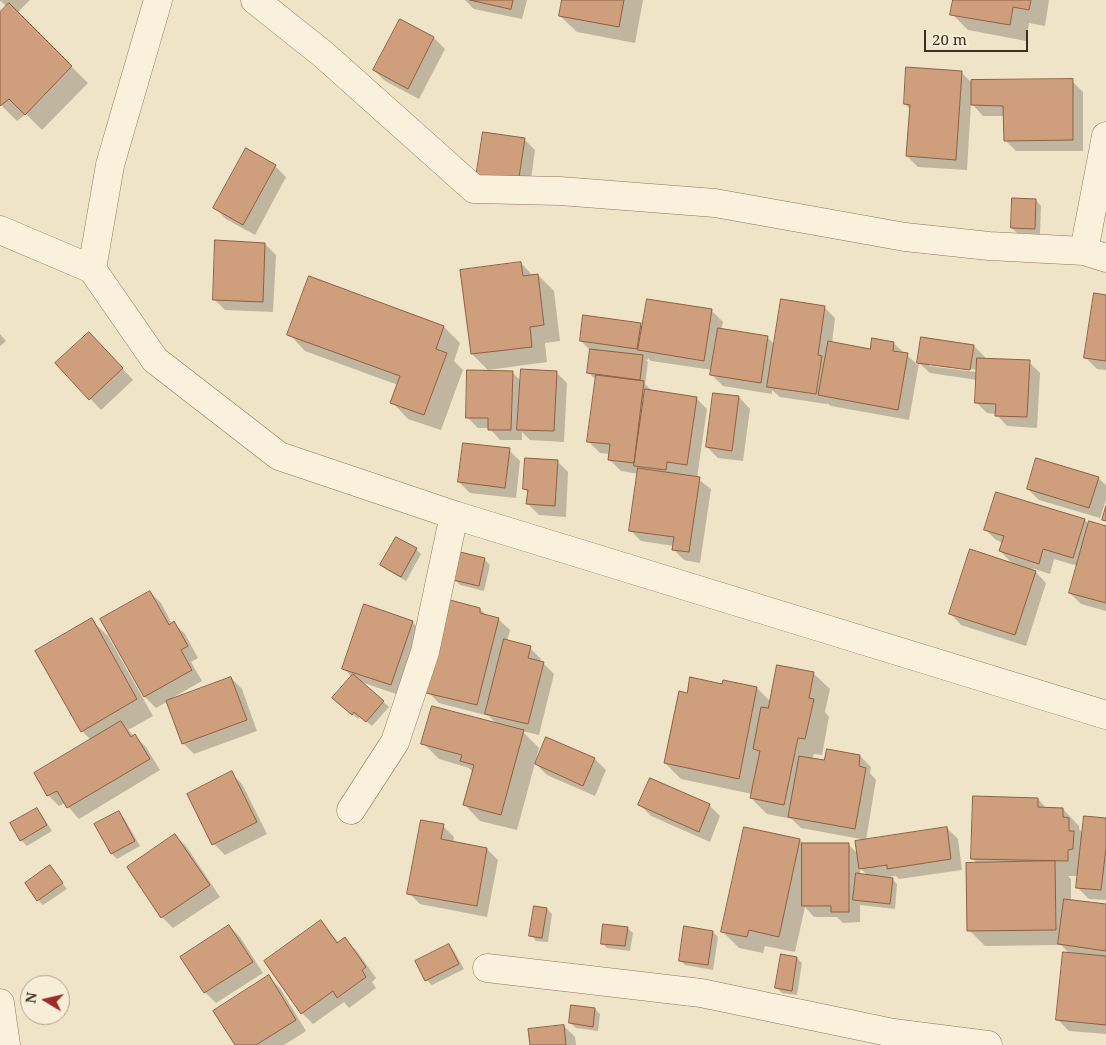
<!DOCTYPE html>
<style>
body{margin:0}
#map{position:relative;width:1106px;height:1045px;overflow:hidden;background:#f0e4c8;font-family:"Noto Serif",serif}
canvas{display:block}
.north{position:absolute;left:20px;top:975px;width:50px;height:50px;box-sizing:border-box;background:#f7eed8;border:1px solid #ada18e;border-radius:50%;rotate:279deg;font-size:14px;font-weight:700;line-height:20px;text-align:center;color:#3d2e20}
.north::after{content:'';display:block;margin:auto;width:18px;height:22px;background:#9e2a2b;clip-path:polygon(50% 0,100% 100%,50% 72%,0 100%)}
.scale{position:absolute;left:924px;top:30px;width:104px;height:22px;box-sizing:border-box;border:2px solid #3d2e20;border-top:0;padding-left:6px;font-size:15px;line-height:18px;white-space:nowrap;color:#3d2e20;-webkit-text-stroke:4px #f7eed8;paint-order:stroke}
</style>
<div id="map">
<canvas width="1106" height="1045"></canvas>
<div class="north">N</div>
<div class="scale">20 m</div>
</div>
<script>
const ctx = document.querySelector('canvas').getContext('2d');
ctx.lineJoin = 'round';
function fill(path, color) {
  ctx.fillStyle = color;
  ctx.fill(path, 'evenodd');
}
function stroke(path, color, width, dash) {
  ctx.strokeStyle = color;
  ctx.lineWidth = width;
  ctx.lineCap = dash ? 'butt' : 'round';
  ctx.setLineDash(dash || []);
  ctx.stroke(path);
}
fill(new Path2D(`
 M 0,0 L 30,0 L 17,13 L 88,83 L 42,130 L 26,114 L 17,121 L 0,104 L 0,14 L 7,7 L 1,1 L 0,2 Z
 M 465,0 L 527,0 L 522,19 L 474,9 Z
 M 563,0 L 643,0 L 635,43 L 577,32 L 560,16 Z
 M 954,0 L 1049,0 L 1045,26 L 1029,23 L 1026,41 L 968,30 L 952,14 Z
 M 401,20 L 434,38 L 445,49 L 419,99 L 385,81 L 374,70 Z
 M 961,72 L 972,83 L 1072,81 L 1083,92 L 1083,151 L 1016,151 L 1005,140 L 1005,116 L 983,116 L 971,103 L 967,170 L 918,167 L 907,156 L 910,109 L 905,104 Z
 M 484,133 L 524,139 L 535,150 L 529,194 Z
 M 275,166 L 286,177 L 255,235 L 226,219 L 215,208 Z
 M 1036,200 L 1041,206 L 1040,234 L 1017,233 L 1012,228 Z
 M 265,244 L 276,255 L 273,312 L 225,310 L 214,299 Z
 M 521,263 L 533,276 L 538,275 L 554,291 L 560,341 L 545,343 L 547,362 L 488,370 L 472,354 Z
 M 310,277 L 444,327 L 460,343 L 454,361 L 463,370 L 441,430 L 408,419 L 392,402 L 398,385 L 305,351 L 289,334 Z
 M 1106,296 L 1106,370 L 1097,369 L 1085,357 Z
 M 824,307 L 835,318 L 832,343 L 871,350 L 893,343 L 918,365 L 922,338 L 974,346 L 985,357 L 984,359 L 1029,362 L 1040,373 L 1037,428 L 1007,426 L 996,414 L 987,413 L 976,402 L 977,380 L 930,373 L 919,363 L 909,420 L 831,406 L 827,403 L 827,404 L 780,397 L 772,390 L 772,394 L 723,386 L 712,375 L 713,370 L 651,361 L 648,358 L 648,360 L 645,359 L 648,362 L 645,384 L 652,391 L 696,398 L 707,409 L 697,478 L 711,489 L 700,563 L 684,560 L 673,549 L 674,546 L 641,541 L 630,530 L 639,474 L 621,471 L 610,460 L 610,454 L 600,453 L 589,442 L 596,379 L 594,378 L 589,373 L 591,351 L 581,341 L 640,324 L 644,327 L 712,311 L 723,322 L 721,330 L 768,338 L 775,345 ZM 929,363 L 977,370 L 976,372 L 929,366 Z
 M 0,334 L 6,341 L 0,346 Z
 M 100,344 L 133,380 L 101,410 L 57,364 Z
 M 512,372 L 521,381 L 556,372 L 567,383 L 564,442 L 530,440 L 522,432 L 522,440 L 500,440 L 489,428 L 478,428 L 467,417 Z
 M 739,397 L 750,409 L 743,461 L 718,458 L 707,447 Z
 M 509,450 L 520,461 L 516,498 L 470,493 L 459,482 Z
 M 557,461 L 568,472 L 566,517 L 539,515 L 528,504 L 529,493 L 524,488 Z
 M 1098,478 L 1106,485 L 1106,500 L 1100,518 L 1039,500 L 1028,489 Z
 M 996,493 L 1085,520 L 1089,525 L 1106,527 L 1106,611 L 1081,604 L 1070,593 L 1078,566 L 1054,559 L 1050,574 L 1032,568 L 1046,583 L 1026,646 L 961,625 L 950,613 L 1014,565 L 1000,551 L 1003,543 L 996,540 L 985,529 Z
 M 416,549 L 421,554 L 406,581 L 387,570 L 382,565 Z
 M 461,554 L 485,560 L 490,565 L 484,591 L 460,585 L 455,580 Z
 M 150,592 L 161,603 L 172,624 L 174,623 L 185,634 L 198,658 L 191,662 L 202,681 L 172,698 L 173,700 L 231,678 L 242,689 L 257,731 L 194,754 L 183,743 L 168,701 L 156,708 L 145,697 L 102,619 Z
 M 480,609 L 487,616 L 498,619 L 510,630 L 507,641 L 530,648 L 541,659 L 540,662 L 543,663 L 554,674 L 539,735 L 522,731 L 539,748 L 536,760 L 537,761 L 547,738 L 595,759 L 606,770 L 595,796 L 547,775 L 535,763 L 517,830 L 480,821 L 464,804 L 473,772 L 469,768 L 439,759 L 423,743 L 498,725 L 489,716 L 439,703 L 428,692 Z
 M 91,620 L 108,636 L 153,716 L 128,730 L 146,747 L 160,770 L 79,819 L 65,803 L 59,806 L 48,795 L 91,740 L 82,731 Z
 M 412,622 L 423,633 L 402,696 L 361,682 L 389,707 L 372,726 L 360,716 L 358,719 L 339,703 L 352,677 L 344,669 Z
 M 813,673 L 830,689 L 825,712 L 829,717 L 822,755 L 814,754 L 812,759 L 825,762 L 860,756 L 871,767 L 870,773 L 876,780 L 866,840 L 801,828 L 792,819 L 767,814 L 751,798 L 752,794 L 681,779 L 665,763 L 688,694 L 723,685 L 724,681 L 757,688 L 771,702 Z
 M 231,773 L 242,784 L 267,834 L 225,855 L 214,844 Z
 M 1038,799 L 1047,809 L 1063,809 L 1079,826 L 1079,829 L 1083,833 L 1106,819 L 1106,900 L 1089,899 L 1078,888 L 1079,876 L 1068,876 L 1071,879 L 1071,901 L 1106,906 L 1106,1034 L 1069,1031 L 1058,1020 L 1069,953 L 1061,945 L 985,946 L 969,930 L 978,864 L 972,858 Z
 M 640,805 L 709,805 L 720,816 L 710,842 L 651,816 Z
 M 37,809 L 42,815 L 52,831 L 27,846 L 21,840 L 12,824 Z
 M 118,812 L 124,818 L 140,846 L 117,859 L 112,854 L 96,825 Z
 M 443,826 L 454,837 L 453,843 L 487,849 L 498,860 L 487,917 L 420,904 L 409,893 Z
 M 947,828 L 958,839 L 962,870 L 899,879 L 896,876 L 886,877 L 892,879 L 897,884 L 895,909 L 860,905 L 860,922 L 843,923 L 837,917 L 814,917 L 805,907 L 795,952 L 765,946 L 763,953 L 739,948 L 722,931 L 800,840 L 805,845 L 849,845 L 858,854 ZM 860,868 L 868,876 L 860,875 Z
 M 175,835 L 186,846 L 220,897 L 173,928 L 162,917 L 128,867 Z
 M 50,867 L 67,889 L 43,905 L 38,900 Z
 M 547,909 L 552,914 L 548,942 L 536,941 L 531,935 Z
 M 321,921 L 339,943 L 345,939 L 356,950 L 376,978 L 372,982 L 376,988 L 349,1008 L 344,1002 L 313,1024 L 302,1013 Z
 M 229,926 L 240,937 L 263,973 L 216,1003 L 205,992 Z
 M 627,928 L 633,933 L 630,951 L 607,948 L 602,943 Z
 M 713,932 L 718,937 L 713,970 L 685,965 L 680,960 Z
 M 449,945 L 454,951 L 464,969 L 432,985 L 426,980 Z
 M 797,958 L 802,963 L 797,995 L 782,993 L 777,988 Z
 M 269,977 L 280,988 L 306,1031 L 284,1045 L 236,1045 Z
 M 595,1009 L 600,1014 L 598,1031 L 576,1028 L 570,1023 Z
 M 564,1026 L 575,1037 L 576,1045 L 531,1045 Z`), '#0003');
const building = new Path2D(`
 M 470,0 L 513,0 L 511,9 Z
 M 562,0 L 624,0 L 619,27 L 559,16 Z
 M 953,0 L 1031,0 L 1029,10 L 1013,7 L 1010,25 L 950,15 Z
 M 9,3 L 72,66 L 25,115 L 9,99 L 0,106 L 0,12 Z
 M 400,19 L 434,37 L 408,89 L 373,70 Z
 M 906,67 L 962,71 L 956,160 L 906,156 L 910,105 L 904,104 Z
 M 1073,79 L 1073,140 L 1004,141 L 1003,106 L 971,105 L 971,80 Z
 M 483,132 L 525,138 L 518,184 L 476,177 Z
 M 246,148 L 276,165 L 243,225 L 213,208 Z
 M 1012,198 L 1036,199 L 1035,229 L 1011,228 Z
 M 215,240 L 265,243 L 263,302 L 213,300 Z
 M 521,262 L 523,276 L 538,274 L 544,325 L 530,327 L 532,347 L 471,354 L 460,270 Z
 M 309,276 L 444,326 L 436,349 L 447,353 L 424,415 L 390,403 L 400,376 L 287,335 Z
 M 1094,293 L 1106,295 L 1106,361 L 1084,358 Z
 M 647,299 L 712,309 L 704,361 L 638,350 Z
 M 781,299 L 825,306 L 818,355 L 822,356 L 816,394 L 767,387 Z
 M 583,315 L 641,323 L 637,349 L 580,341 Z
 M 718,328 L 768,336 L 761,383 L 710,375 Z
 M 89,332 L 123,368 L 89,400 L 55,363 Z
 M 921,337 L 974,345 L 970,370 L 917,363 Z
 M 872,338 L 894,342 L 893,351 L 908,353 L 898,410 L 818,395 L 828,341 L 870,349 Z
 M 590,349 L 643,355 L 640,380 L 587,373 Z
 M 977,358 L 1030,360 L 1027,417 L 995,416 L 996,404 L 975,403 Z
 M 521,369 L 557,371 L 554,431 L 517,430 Z
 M 467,370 L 513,371 L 511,430 L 488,430 L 488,418 L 466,418 Z
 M 596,375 L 644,381 L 634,463 L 608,460 L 610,444 L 587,442 Z
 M 645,389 L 697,397 L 687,465 L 667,462 L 666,470 L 634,466 Z
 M 713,393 L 739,396 L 732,451 L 706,447 Z
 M 463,443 L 510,448 L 505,488 L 458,482 Z
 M 525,458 L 558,460 L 555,506 L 526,504 L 528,490 L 523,489 Z
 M 1036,458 L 1099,477 L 1089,508 L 1027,489 Z
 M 638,468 L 700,477 L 689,552 L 672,550 L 674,537 L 629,531 Z
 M 996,492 L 1085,519 L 1073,558 L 1043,549 L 1039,564 L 999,551 L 1004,536 L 984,530 Z
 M 1106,506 L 1106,521 L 1102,520 Z
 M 1089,521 L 1106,526 L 1106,603 L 1069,593 Z
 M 396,537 L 417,548 L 401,577 L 380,565 Z
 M 970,549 L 1036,571 L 1015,635 L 949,614 Z
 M 460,552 L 485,558 L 479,586 L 453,580 Z
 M 150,591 L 169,625 L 174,621 L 188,646 L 181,650 L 192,670 L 144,697 L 100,619 Z
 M 450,600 L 480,608 L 480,613 L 499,618 L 477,705 L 426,693 Z
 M 364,604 L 413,621 L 391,685 L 342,669 Z
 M 92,618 L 137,699 L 81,732 L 35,651 Z
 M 504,639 L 531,646 L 528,658 L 544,662 L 528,724 L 485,714 Z
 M 777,665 L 814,672 L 809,698 L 814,699 L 805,739 L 798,738 L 784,805 L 750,798 L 760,751 L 753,749 L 761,707 L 768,708 Z
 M 353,674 L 384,701 L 366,722 L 354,712 L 352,715 L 332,698 Z
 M 231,677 L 247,720 L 182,744 L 166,701 Z
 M 690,677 L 722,684 L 723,680 L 757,687 L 739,779 L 664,763 L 679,691 L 687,693 Z
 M 432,706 L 524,730 L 501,815 L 463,805 L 474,765 L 460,761 L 462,755 L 421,744 Z
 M 121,721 L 131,737 L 135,734 L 150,759 L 67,808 L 57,791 L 47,796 L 34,773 Z
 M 546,737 L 595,758 L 583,786 L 535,764 Z
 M 827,749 L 860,755 L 859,766 L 866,768 L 855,829 L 788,817 L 799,756 L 824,760 Z
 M 232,771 L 257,822 L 212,845 L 187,794 Z
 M 650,778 L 710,804 L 699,832 L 638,805 Z
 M 973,796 L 1038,798 L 1038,807 L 1063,808 L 1063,817 L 1069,818 L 1069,831 L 1074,831 L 1073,849 L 1068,850 L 1068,861 L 971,859 Z
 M 37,808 L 47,825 L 20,841 L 10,823 Z
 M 119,811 L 135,841 L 111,854 L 94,824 Z
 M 1084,816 L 1106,818 L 1106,848 L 1101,890 L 1076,888 Z
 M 421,820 L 444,824 L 441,839 L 487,848 L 477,906 L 407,894 Z
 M 744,827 L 800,839 L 779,937 L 749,930 L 747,937 L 721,932 Z
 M 947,827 L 951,859 L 887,869 L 887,865 L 859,869 L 855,841 Z
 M 175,834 L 210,885 L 161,918 L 127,867 Z
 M 802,843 L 849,843 L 849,912 L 831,912 L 831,906 L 802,906 Z
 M 1055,861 L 1056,930 L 967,931 L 966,863 Z
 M 50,865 L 63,883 L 37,901 L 25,883 Z
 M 856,873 L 893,878 L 890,904 L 853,900 Z
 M 1064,899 L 1106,904 L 1106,951 L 1058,944 Z
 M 534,906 L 547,908 L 542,938 L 529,936 Z
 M 321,920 L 337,943 L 345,937 L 366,967 L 362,970 L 366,977 L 337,998 L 333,991 L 301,1014 L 264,961 Z
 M 603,924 L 628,927 L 625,946 L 601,944 Z
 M 229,925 L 253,962 L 204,993 L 180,957 Z
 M 684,926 L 713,931 L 708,965 L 679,961 Z
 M 449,944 L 459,964 L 425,981 L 415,961 Z
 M 1063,952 L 1106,956 L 1106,1025 L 1056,1020 Z
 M 781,954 L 797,957 L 792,991 L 775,988 Z
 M 269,975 L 296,1020 L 256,1045 L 235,1045 L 213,1011 Z
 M 571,1005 L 595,1008 L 593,1027 L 569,1023 Z
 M 564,1025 L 566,1045 L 530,1045 L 528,1029 Z`);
fill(building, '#cf9f7d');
stroke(building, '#8d5f41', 1);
const street = new Path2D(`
 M 255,0 L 324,55 L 474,189 L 560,191 L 715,203 L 905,237 L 989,246 L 1084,251 L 1106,258
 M 0,230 L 92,269 L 155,360 L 279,456 L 454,515 L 1106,715
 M 1084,251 L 1106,136
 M 92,269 L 110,165 L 158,0
 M 351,810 L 395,742 L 425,652 L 454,515
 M 487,968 L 701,993 L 893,1033 L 988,1045
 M 0,1003 L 6,1045`);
stroke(street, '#8d765c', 29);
stroke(street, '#faf1dc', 28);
</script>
